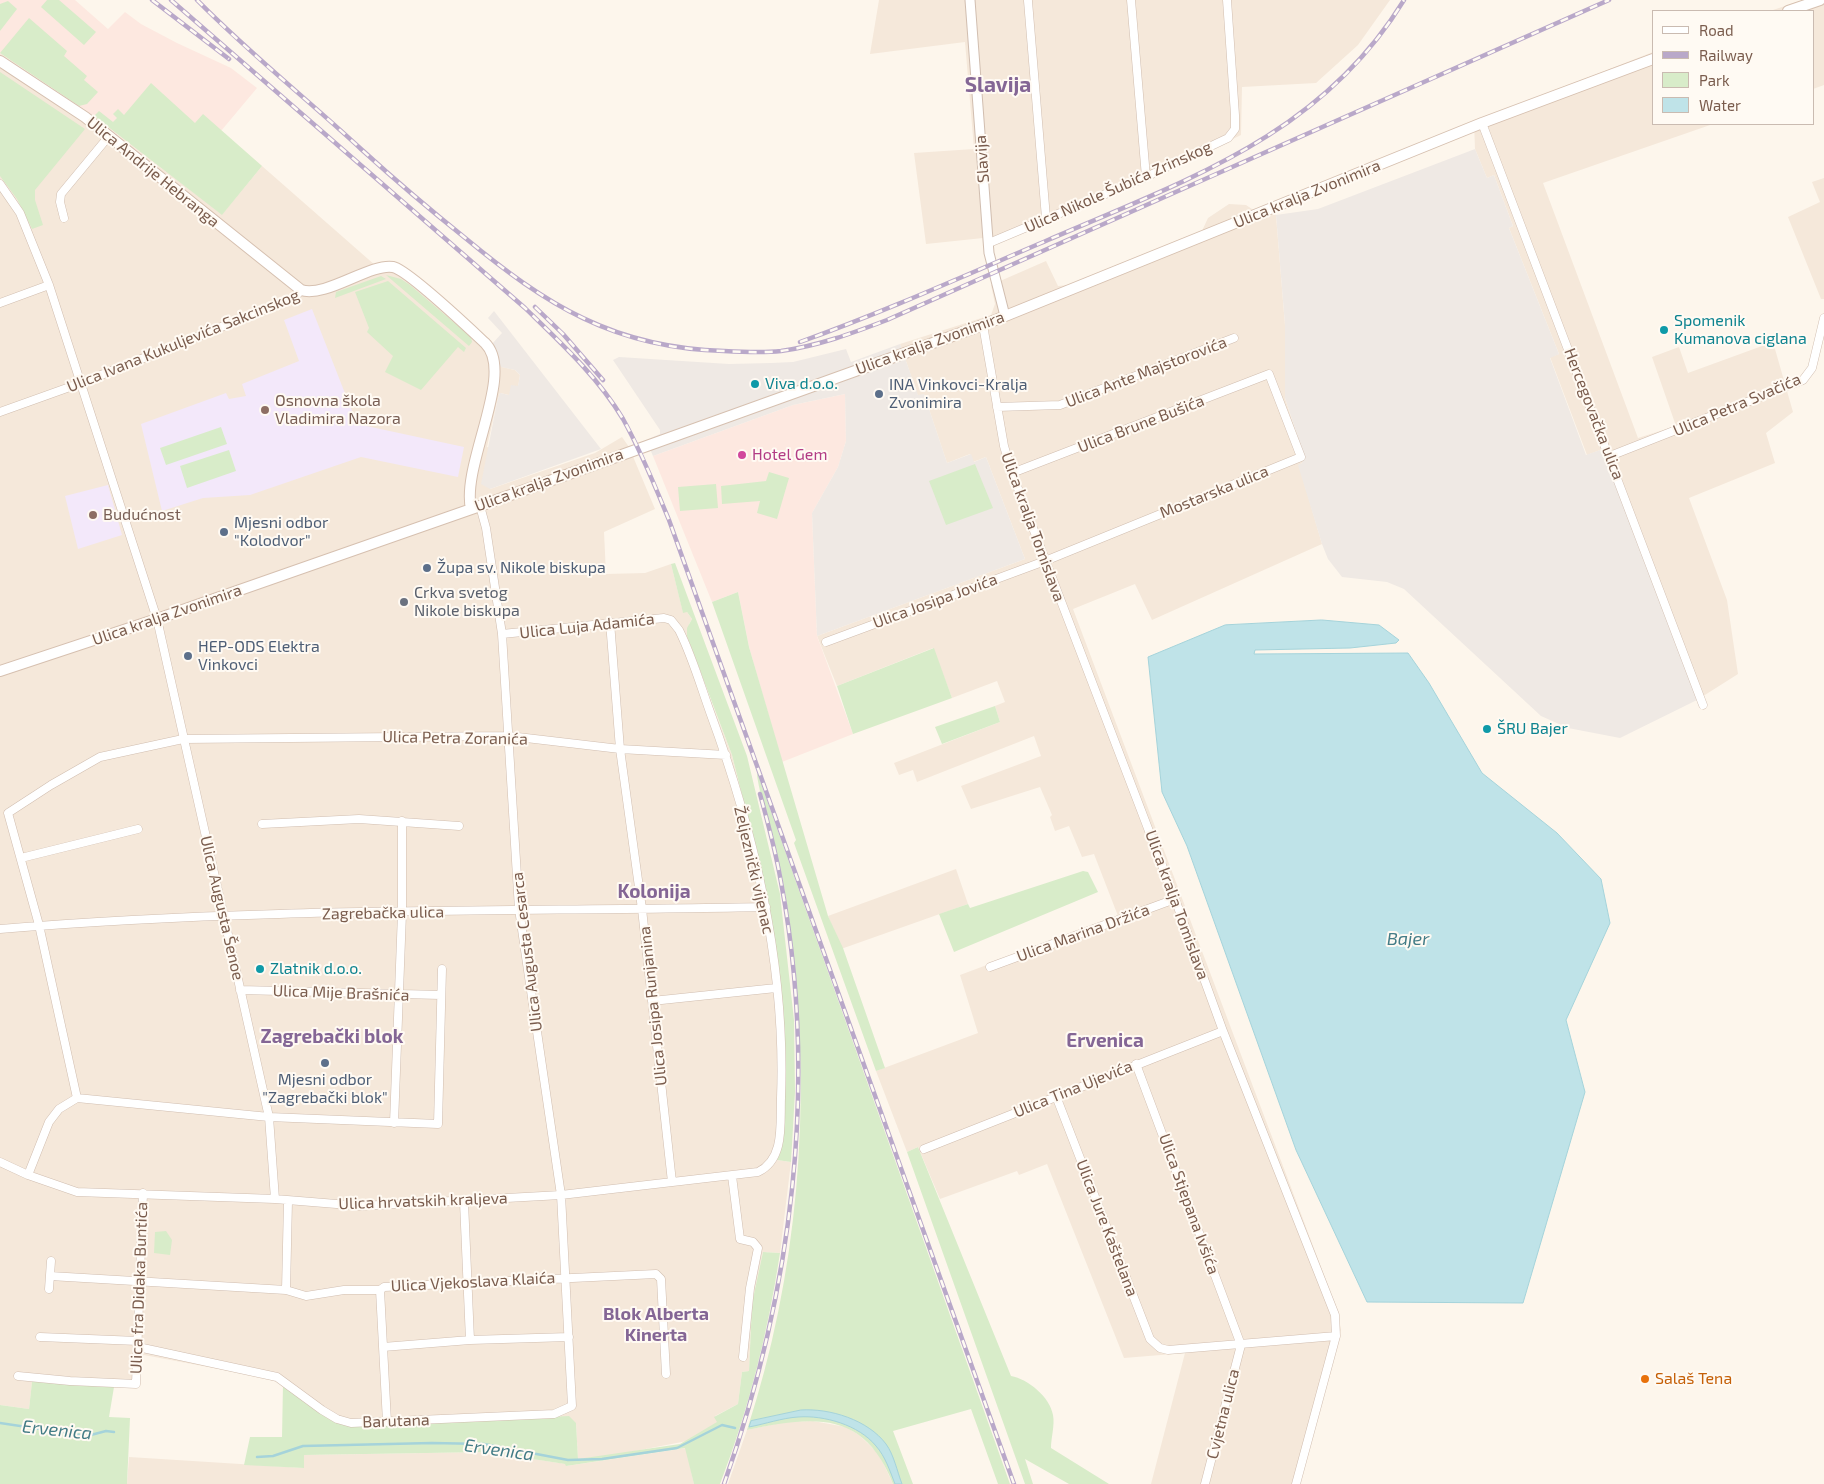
<!DOCTYPE html>
<meta charset="utf-8">
<style>
body{margin:0}
#map{position:relative;width:1824px;height:1484px;overflow:hidden;background:#fdf6ec;font-family:"Exo 2",sans-serif}
canvas{display:block}
.legend{position:absolute;left:1652px;top:10px;width:162px;height:115px;box-sizing:border-box;background:#fffaf3;border:1px solid #cabbb1;margin:0;padding:6px 9px;list-style:none;font-size:15px;color:#7a5c4d}
.legend li{display:flex;align-items:center;gap:10px;height:25px}
.legend b{width:25px;border:1px solid #cabbb1}
</style>
<div id="map">
<canvas width="1824" height="1484"></canvas>
<ul class="legend">
<li><b style="height:6px;background:#fff"></b>Road</li>
<li><b style="height:6px;background:#b9a8c9"></b>Railway</li>
<li><b style="height:14px;background:#d8ecc9"></b>Park</li>
<li><b style="height:14px;background:#bfe3e8"></b>Water</li>
</ul>
</div>
<script>
const ctx = document.querySelector('canvas').getContext('2d');
ctx.lineJoin = 'round';
function fill(path, color) {
  ctx.fillStyle = color;
  ctx.fill(path, 'evenodd');
}
function stroke(path, color, width, dash) {
  ctx.strokeStyle = color;
  ctx.lineWidth = width;
  ctx.lineCap = dash ? 'butt' : 'round';
  ctx.setLineDash(dash || []);
  ctx.stroke(path);
}
function label(font, color, halo, rows, align = 'center') {
  ctx.font = font + ' "Exo 2",sans-serif';
  ctx.lineWidth = 4;
  ctx.setLineDash([]);
  ctx.textBaseline = 'middle';
  ctx.strokeStyle = halo;
  ctx.fillStyle = color;
  for (const [text, x, y, turn = 0] of rows) {
    ctx.save();
    ctx.translate(x, y);
    ctx.rotate((+turn || 0) * Math.PI / 180);
    ctx.textAlign = isNaN(turn) ? turn : align;
    if (halo) ctx.strokeText(text, 0, 0);
    ctx.fillText(text, 0, 0);
    ctx.restore();
  }
}
fill(new Path2D(`
 M 879,0 L 1390,0 L 1358,45 L 1316,83 L 1242,87 L 1241,135 L 1146,181 L 984,249 L 983,238 L 926,244 L 914,153 L 974,149 L 965,42 L 870,54 Z
 M 1803,0 L 1824,0 L 1824,85 L 1813,89 L 1813,11 L 1770,11 Z
 M 1653,52 L 1653,124 L 1713,124 L 1543,183 L 1638,438 L 1676,426 L 1652,357 L 1679,347 L 1688,373 L 1773,342 L 1793,412 L 1766,433 L 1775,463 L 1689,498 L 1727,600 L 1738,674 L 1697,700 L 1603,449 L 1587,455 L 1550,357 L 1559,354 L 1509,228 L 1513,226 L 1494,175 L 1487,178 L 1475,149 L 1474,122 Z
 M 0,53 L 88,112 L 222,214 L 262,166 L 376,266 L 393,264 L 403,266 L 495,346 L 502,367 L 515,370 L 520,375 L 518,387 L 509,395 L 500,393 L 497,402 L 487,447 L 490,448 L 490,489 L 595,453 L 622,437 L 629,447 L 655,509 L 604,532 L 606,574 L 645,573 L 671,564 L 683,612 L 687,612 L 692,619 L 689,624 L 691,649 L 732,755 L 758,862 L 785,1057 L 784,1098 L 777,1160 L 791,1162 L 780,1253 L 763,1252 L 752,1303 L 749,1371 L 742,1372 L 738,1404 L 715,1416 L 718,1422 L 687,1441 L 604,1457 L 578,1459 L 576,1423 L 352,1427 L 342,1424 L 283,1384 L 261,1377 L 144,1355 L 137,1388 L 32,1383 L 29,1409 L 0,1405 Z
 M 1824,178 L 1824,299 L 1821,299 L 1788,217 L 1820,202 L 1812,182 Z
 M 1229,204 L 1246,205 L 1255,211 L 1273,204 L 1276,215 L 1285,325 L 1285,398 L 1304,456 L 1302,463 L 1299,465 L 1322,544 L 1152,620 L 1135,584 L 1073,609 L 1338,1312 L 1341,1330 L 1299,1484 L 1151,1484 L 1185,1353 L 1124,1358 L 1047,1164 L 1019,1175 L 1017,1171 L 940,1199 L 918,1147 L 907,1152 L 876,1071 L 978,1033 L 960,975 L 1118,916 L 1094,854 L 1082,857 L 1069,826 L 1055,831 L 1050,817 L 1052,815 L 1040,787 L 971,809 L 961,786 L 1041,756 L 1034,736 L 917,782 L 913,770 L 899,775 L 894,763 L 1000,722 L 995,706 L 1005,702 L 997,681 L 952,698 L 933,648 L 837,686 L 817,636 L 1025,559 L 986,457 L 973,462 L 970,454 L 947,463 L 924,394 L 918,396 L 900,344 L 991,315 L 995,304 L 991,285 L 1046,261 L 1058,286 L 1068,285 L 1201,233 L 1208,218 Z
 M 956,869 L 968,904 L 841,949 L 828,916 Z
 M 813,1421 L 846,1427 L 859,1435 L 879,1454 L 893,1484 L 728,1484 L 747,1430 L 784,1422 Z
 M 686,1448 L 694,1484 L 127,1484 L 129,1457 L 304,1468 L 304,1455 L 487,1452 L 566,1464 L 566,1466 Z`), '#f5e8da');
fill(new Path2D(`
 M 0,0 L 75,0 L 108,29 L 125,12 L 141,24 L 177,43 L 231,68 L 257,88 L 221,131 L 262,166 L 222,215 L 88,112 L 0,53 Z
 M 845,394 L 846,441 L 838,467 L 812,513 L 817,636 L 853,734 L 782,762 L 749,647 L 738,592 L 712,602 L 653,456 L 793,405 Z`), '#fde8e0');
fill(new Path2D(`
 M 1475,149 L 1487,178 L 1494,175 L 1513,226 L 1509,228 L 1559,354 L 1550,358 L 1586,455 L 1603,449 L 1697,700 L 1620,738 L 1568,728 L 1541,716 L 1404,589 L 1387,582 L 1342,577 L 1328,559 L 1322,544 L 1298,465 L 1302,463 L 1304,456 L 1285,398 L 1285,325 L 1276,215 L 1318,209 Z
 M 494,311 L 601,449 L 490,489 L 481,484 L 497,402 L 500,393 L 509,395 L 511,385 L 518,386 L 520,375 L 515,370 L 501,367 L 492,344 L 502,333 L 488,318 Z
 M 900,344 L 918,395 L 924,394 L 947,463 L 971,454 L 974,462 L 986,457 L 1025,559 L 817,636 L 812,513 L 838,467 L 846,441 L 845,394 L 793,405 L 653,456 L 646,440 L 660,434 L 660,430 L 613,360 L 619,357 L 729,364 L 771,363 L 793,362 L 846,349 L 851,362 Z`), '#efe9e4');
fill(new Path2D(`
 M 312,309 L 357,424 L 464,447 L 458,477 L 361,457 L 250,495 L 203,498 L 162,511 L 141,424 L 226,393 L 229,399 L 246,396 L 242,384 L 299,361 L 284,320 Z
 M 108,485 L 122,535 L 78,549 L 65,496 Z`), '#f3e8fa');
fill(new Path2D(`
 M 47,0 L 59,0 L 96,32 L 84,45 L 41,7 Z
 M 8,1 L 17,9 L 0,31 L 0,4 Z
 M 29,18 L 67,51 L 64,56 L 87,76 L 84,80 L 98,92 L 87,104 L 79,106 L 0,53 Z
 M 0,72 L 85,129 L 35,190 L 35,200 L 43,225 L 32,229 L 17,199 L 0,176 Z
 M 151,83 L 195,123 L 203,114 L 262,166 L 222,215 L 94,116 L 99,111 L 113,122 L 117,118 L 113,114 L 118,109 L 124,115 Z
 M 386,275 L 401,279 L 410,285 L 471,337 L 472,342 L 469,346 Z
 M 381,276 L 386,279 L 335,298 L 336,292 Z
 M 388,281 L 466,348 L 464,352 L 458,347 L 421,390 L 385,372 L 393,356 L 367,332 L 369,328 L 355,292 Z
 M 221,427 L 227,444 L 166,465 L 160,448 Z
 M 229,450 L 236,471 L 187,488 L 180,466 Z
 M 975,464 L 993,508 L 946,525 L 929,481 Z
 M 769,472 L 789,478 L 777,519 L 757,513 L 760,501 L 722,504 L 721,486 L 766,481 Z
 M 716,484 L 718,508 L 680,511 L 678,487 Z
 M 675,563 L 747,756 L 780,894 L 794,1020 L 795,1092 L 791,1162 L 777,1160 L 786,1074 L 780,985 L 747,815 L 732,755 L 687,636 L 687,628 L 692,619 L 687,612 L 683,613 L 671,564 Z
 M 738,592 L 749,647 L 828,916 L 843,948 L 885,1068 L 876,1071 L 794,843 L 796,840 L 712,602 Z
 M 934,648 L 952,698 L 853,734 L 837,686 Z
 M 995,706 L 1000,722 L 942,744 L 935,727 Z
 M 757,772 L 1010,1484 L 998,1484 L 971,1409 L 893,1431 L 913,1484 L 893,1484 C 864,1410 814,1416 747,1430 C 798,1275 812,1106 792,945 C 789,916 785,887 778,859 C 774,843 756,782 757,772 Z
 M 1083,871 L 1088,872 L 1098,892 L 954,952 L 939,914 L 968,904 L 970,908 Z
 M 918,1147 L 1011,1376 C 1028,1379 1050,1397 1053,1415 C 1055,1425 1051,1438 1051,1448 L 1109,1484 L 1069,1484 L 1025,1459 L 1033,1484 L 1025,1484 L 907,1152 Z
 M 166,1231 L 172,1240 L 170,1255 L 154,1253 L 155,1232 Z
 M 763,1252 L 780,1253 C 768,1332 749,1409 720,1484 L 694,1484 L 685,1448 L 566,1466 L 565,1464 L 487,1452 L 304,1455 L 304,1468 L 244,1465 L 250,1437 L 282,1437 L 283,1384 L 342,1424 L 352,1427 L 569,1416 L 576,1423 L 578,1459 L 680,1444 L 717,1422 L 714,1417 L 738,1404 L 742,1372 L 749,1371 L 752,1303 Z
 M 35,1380 L 114,1387 L 109,1417 L 130,1418 L 127,1484 L 0,1484 L 0,1405 L 29,1409 L 32,1382 Z`), '#d8ecc9');
const water = new Path2D(`
 M 1322,620 L 1379,625 L 1399,640 L 1396,643 L 1350,648 L 1255,650 L 1254,654 L 1408,653 L 1429,683 L 1482,773 L 1557,833 L 1601,879 L 1610,923 L 1566,1020 L 1585,1092 L 1523,1303 L 1367,1302 L 1296,1150 L 1187,846 L 1162,792 L 1148,657 L 1225,625 Z
 M 801,1410 C 830,1408 868,1420 886,1444 C 894,1455 897,1471 902,1484 L 895,1484 C 890,1471 885,1456 876,1446 C 859,1425 824,1415 798,1417 C 782,1418 765,1424 749,1427 L 751,1421 Z`);
fill(water, '#bfe3e8');
stroke(water, '#a5d3da', 1);
stroke(new Path2D(`
 M 0,1423 L 87,1436 L 106,1431 L 114,1432
 M 257,1457 L 273,1456 L 303,1446 L 432,1443 L 484,1444 L 568,1460 L 602,1459 L 677,1448 L 722,1425 L 735,1428`), '#a5d3da', 2.5);
const minor = new Path2D(`
 M 1131,0 L 1146,177
 M 1028,1 L 1046,218
 M 1482,123 L 1703,705
 M 0,184 L 20,213 L 49,285 L 157,619 L 269,1117 L 275,1199
 M 64,218 L 60,202 L 61,194 L 109,136
 M 989,243 L 1146,177 L 1228,138 L 1235,129 L 1235,115 L 1227,0
 M 0,303 L 49,285
 M 983,325 L 1004,446 L 1012,473 L 1175,899 L 1223,1031 L 1335,1315 L 1336,1336 L 1296,1484
 M 997,407 L 1060,405 L 1234,338
 M 0,412 L 81,383 L 294,298 L 301,290
 M 1610,456 L 1803,380 L 1812,368 L 1824,318
 M 610,622 L 620,749 L 642,909 L 672,1182
 M 826,642 L 1045,561 L 1301,457 L 1269,374 L 1012,473
 M 262,824 L 359,819 L 459,826
 M 21,858 L 138,829
 M 0,929 C 254,907 511,912 766,907
 M 990,967 L 1175,899
 M 240,990 L 441,995
 M 652,1001 L 776,988
 M 1136,1064 L 1241,1345 L 1205,1484
 M 1056,1096 L 1150,1339 L 1160,1348 L 1168,1350 L 1336,1336
 M 77,1098 L 39,925 L 8,813 L 51,785 L 100,757 L 183,739 L 509,736 L 620,749 L 726,755
 M 394,1123 L 402,913 L 402,821
 M 924,1149 L 1223,1031
 M 0,1162 L 28,1175 L 77,1192 L 275,1199 L 361,1206 L 561,1195 L 758,1172 C 785,1159 780,1124 781,1098 C 786,967 755,834 710,712 C 700,684 692,656 679,630 L 671,620 L 664,618 L 502,634
 M 28,1175 L 49,1122 L 59,1109 L 77,1098 L 269,1117 L 438,1124 L 442,969
 M 732,1176 L 740,1239 L 753,1242 L 758,1248 L 750,1288 L 743,1357
 M 464,1202 L 470,1340
 M 50,1276 L 286,1290 L 306,1296 L 344,1290 L 380,1290 L 384,1287 L 656,1274 L 661,1279 L 666,1374
 M 49,1289 L 51,1261
 M 286,1290 L 288,1201
 M 380,1290 L 387,1422
 M 40,1337 L 138,1341
 M 138,1347 L 277,1377 L 322,1410 L 337,1419 L 351,1423 L 554,1414 L 572,1406 L 561,1195 L 519,909 L 502,634 L 486,528 L 480,506
 M 383,1347 L 470,1340 L 569,1337
 M 18,1376 L 70,1381 L 136,1384 L 143,1193`);
const tertiary = new Path2D(`
 M 970,0 L 989,253 L 1005,316`);
const secondary = new Path2D(`
 M 1788,11 L 1820,0
 M 0,61 L 85,117 L 301,290 C 326,298 370,263 393,267 C 408,270 470,329 485,343 C 516,373 461,464 471,509
 M 0,671 L 157,619 L 480,506 L 983,325 L 1482,123 L 1653,59`);
stroke(minor, '#d1beb0', 9);
stroke(tertiary, '#d1beb0', 11);
stroke(secondary, '#d6c0b0', 12);
stroke(minor, '#fff', 8);
stroke(tertiary, '#fff', 9);
stroke(secondary, '#fff', 10);
const rail = new Path2D(`
 M 152,0 L 229,59
 M 171,0 L 525,308 C 560,342 598,377 623,419 C 641,451 655,486 669,520 L 1014,1484
 M 197,0 C 249,53 307,99 361,149 C 394,179 429,209 464,237 C 546,305 614,348 724,351 C 743,352 763,353 781,351 C 818,346 853,333 887,320 L 1609,0
 M 535,307 L 563,334 L 603,380
 M 800,342 C 884,312 966,275 1048,240 C 1186,180 1321,136 1404,0
 M 724,1484 C 792,1292 819,1084 781,882 C 776,853 768,823 760,794`);
stroke(rail, '#b9a8c9', 4.5);
stroke(rail, '#fffaf3', 2.5, [8]);
for (const [x, y, r, color] of [
 [1664,330,5,"#0f9aa8"],
 [755,384,5,"#0f9aa8"],
 [879,394,5,"#5c6f8a"],
 [265,410,5,"#8d6e63"],
 [742,455,5,"#d1479c"],
 [93,515,5,"#8d6e63"],
 [224,532,5,"#5c6f8a"],
 [427,568,5,"#5c6f8a"],
 [404,602,5,"#6b7280"],
 [188,656,5,"#5c6f8a"],
 [1487,729,5,"#0f9aa8"],
 [260,969,5,"#0f9aa8"],
 [325,1063,5,"#5c6f8a"],
 [1645,1379,5,"#e8710a"]
]) {
  const dot = new Path2D();
  dot.arc(x, y, r, 0, 2 * Math.PI);
  ctx.fillStyle = color;
  ctx.fill(dot);
  stroke(dot, '#fffaf3', 2);
}
label('16px', '#7a5c4d', '#fffaf3', [
 ["Slavija",982,159,-94],
 ["Ulica Andrije Hebranga",153,172,39],
 ["Ulica Nikole Šubića Zrinskog",1118,187,-24],
 ["Ulica kralja Zvonimira",1307,194,-22],
 ["Ulica Ivana Kukuljevića Sakcinskog",183,341,-22],
 ["Ulica kralja Zvonimira",930,343,-20],
 ["Ulica Ante Majstorovića",1146,372,-21],
 ["Ulica Petra Svačića",1737,405,-23],
 ["Hercegovačka ulica",1594,414,69],
 ["Ulica Brune Bušića",1141,424,-21],
 ["Ulica kralja Zvonimira",549,480,-20],
 ["Mostarska ulica",1214,492,-22],
 ["Ulica kralja Tomislava",1033,527,70],
 ["Ulica Josipa Jovića",935,601,-20],
 ["Ulica kralja Zvonimira",167,615,-19],
 ["Ulica Luja Adamića",587,626,-6],
 ["Ulica Petra Zoranića",455,738,1],
 ["Željeznički vijenac",754,870,77],
 ["Ulica kralja Tomislava",1177,905,70],
 ["Ulica Augusta Šenoe",222,908,77],
 ["Zagrebačka ulica",383,913,-1],
 ["Ulica Marina Držića",1083,933,-20],
 ["Ulica Augusta Cesarca",527,952,-97],
 ["Ulica Mije Brašnića",341,993,2],
 ["Ulica Josipa Runjanina",653,1006,-96],
 ["Ulica Tina Ujevića",1073,1089,-22],
 ["Ulica hrvatskih kraljeva",423,1201,-2],
 ["Ulica Stjepana Ivšića",1189,1204,70],
 ["Ulica Jure Kaštelana",1107,1228,69],
 ["Ulica Vjekoslava Klaića",473,1282,-3],
 ["Ulica fra Didaka Buntića",139,1288,-88],
 ["Cvjetna ulica",1223,1414,-76],
 ["Barutana",396,1421,-2]
]);
label('16px', '#0d838f', '#fffaf3', [
 ["Spomenik",1674,321],
 ["Kumanova ciglana",1674,339],
 ["Viva d.o.o.",765,384],
 ["ŠRU Bajer",1497,729],
 ["Zlatnik d.o.o.",270,969]
], 'left');
label('16px', '#4e5e75', '#fffaf3', [
 ["INA Vinkovci-Kralja",889,385],
 ["Zvonimira",889,403],
 ["Mjesni odbor",234,523],
 ["\"Kolodvor\"",234,541],
 ["Župa sv. Nikole biskupa",437,568],
 ["HEP-ODS Elektra",198,647],
 ["Vinkovci",198,665],
 ["Mjesni odbor",325,1080,"center"],
 ["\"Zagrebački blok\"",325,1098,"center"]
], 'left');
label('16px', '#785e54', '#fffaf3', [
 ["Osnovna škola",275,401],
 ["Vladimira Nazora",275,419],
 ["Budućnost",103,515]
], 'left');
label('16px', '#b23c85', '#fffaf3', [
 ["Hotel Gem",752,455]
], 'left');
label('16px', '#5b616d', '#fffaf3', [
 ["Crkva svetog",414,593],
 ["Nikole biskupa",414,611]
], 'left');
label('16px', '#c56008', '#fffaf3', [
 ["Salaš Tena",1655,1379]
], 'left');
label('italic 18px', '#437c86', '#fffaf3', [
 ["Bajer",1408,939],
 ["Ervenica",57,1430,6],
 ["Ervenica",499,1450,8]
]);
label('bold 18px', '#846695', '#fffaf3', [
 ["Blok Alberta",656,1314],
 ["Kinerta",656,1335]
]);
label('bold 19px', '#846695', '#fffaf3', [
 ["Kolonija",654,892],
 ["Zagrebački blok",332,1037],
 ["Ervenica",1105,1041]
]);
label('bold 21px', '#846695', '#fffaf3', [
 ["Slavija",998,85]
]);
</script>
